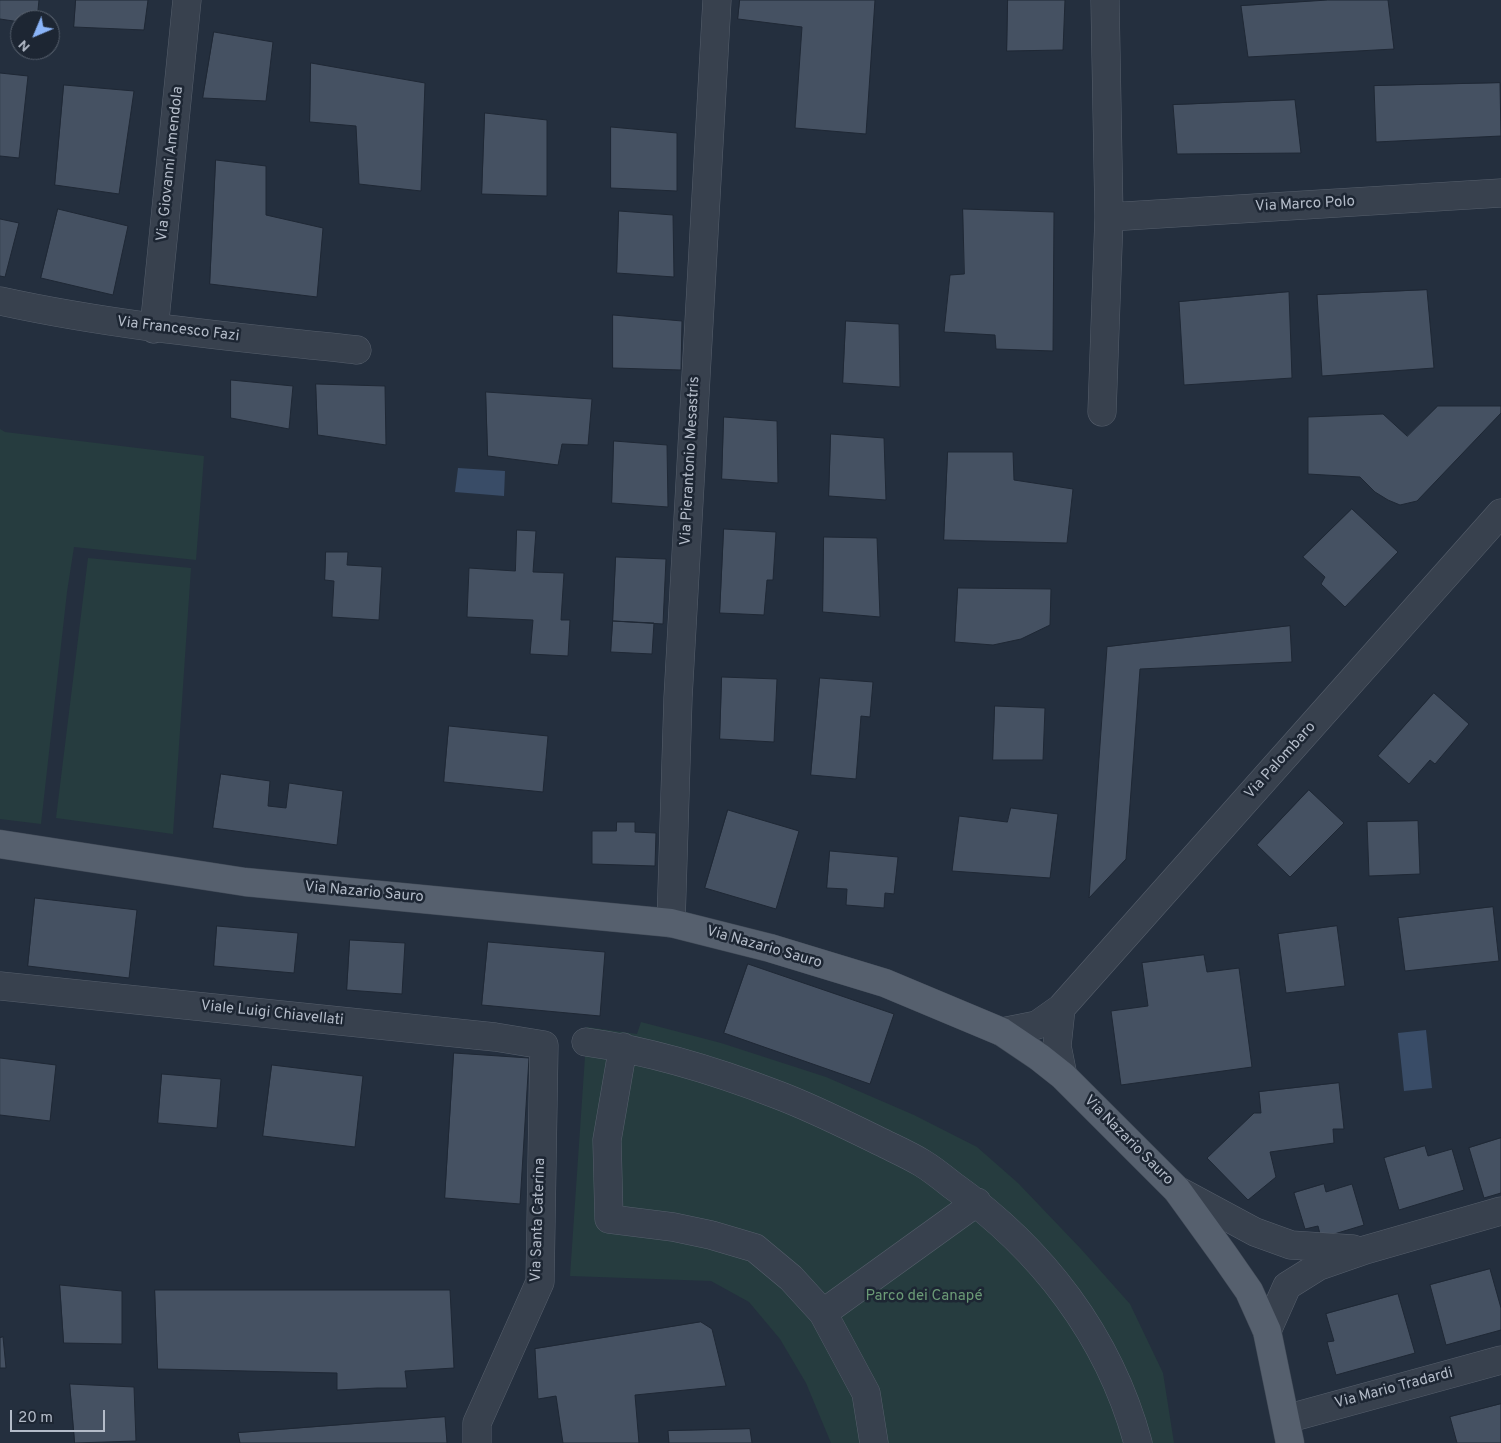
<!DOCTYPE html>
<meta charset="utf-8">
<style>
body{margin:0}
#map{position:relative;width:1501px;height:1443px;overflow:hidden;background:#242f3e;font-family:Overpass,sans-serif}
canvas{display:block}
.north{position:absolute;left:10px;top:10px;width:50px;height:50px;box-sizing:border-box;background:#1d2633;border:1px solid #59626f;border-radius:50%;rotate:225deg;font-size:14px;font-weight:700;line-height:20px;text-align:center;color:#b4bcc9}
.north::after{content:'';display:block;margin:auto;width:18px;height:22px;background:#8ab4f8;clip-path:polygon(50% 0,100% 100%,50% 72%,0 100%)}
.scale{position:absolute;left:10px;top:1410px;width:95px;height:22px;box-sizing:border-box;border:2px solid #b4bcc9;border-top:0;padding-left:6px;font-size:15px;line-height:18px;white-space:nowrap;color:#b4bcc9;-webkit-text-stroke:4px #1d2633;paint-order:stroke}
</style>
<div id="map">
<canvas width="1501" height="1443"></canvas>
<div class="north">N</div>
<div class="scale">20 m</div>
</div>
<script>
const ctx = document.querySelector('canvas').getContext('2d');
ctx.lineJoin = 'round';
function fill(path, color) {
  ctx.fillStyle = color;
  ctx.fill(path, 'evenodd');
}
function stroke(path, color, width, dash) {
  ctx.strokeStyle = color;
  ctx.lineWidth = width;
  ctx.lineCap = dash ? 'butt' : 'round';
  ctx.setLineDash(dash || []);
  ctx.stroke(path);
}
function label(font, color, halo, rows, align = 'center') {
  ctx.font = font + ' Overpass,sans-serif';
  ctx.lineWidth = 5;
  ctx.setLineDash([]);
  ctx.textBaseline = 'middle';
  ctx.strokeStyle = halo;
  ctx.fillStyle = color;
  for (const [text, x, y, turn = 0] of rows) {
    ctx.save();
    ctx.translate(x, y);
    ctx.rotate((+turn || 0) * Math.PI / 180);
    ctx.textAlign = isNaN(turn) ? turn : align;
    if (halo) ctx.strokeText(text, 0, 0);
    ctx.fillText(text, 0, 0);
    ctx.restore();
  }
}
fill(new Path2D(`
 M 0,429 L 5,432 L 204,456 L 196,560 L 74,547 L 67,592 L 41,824 L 0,819 Z
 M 88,558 L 191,568 L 173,834 L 56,818 Z
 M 641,1022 L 721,1043 L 826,1077 L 914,1115 L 977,1147 L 1018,1183 L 1081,1249 L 1130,1304 L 1163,1373 L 1174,1443 L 831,1443 L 806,1383 L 780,1339 L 749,1302 L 711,1281 L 570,1276 L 587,1027 L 637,1034 Z`), '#263c3f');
fill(new Path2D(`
 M 458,468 L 505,471 L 504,496 L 455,492 Z
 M 1426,1030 L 1432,1088 L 1404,1091 L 1398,1033 Z`), '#394c67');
const building = new Path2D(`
 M 0,0 L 39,0 L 37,20 L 20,20 L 20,22 L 0,19 Z
 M 76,0 L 148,0 L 144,30 L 74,27 Z
 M 740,0 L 875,0 L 866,134 L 795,128 L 802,27 L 738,19 Z
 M 1008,0 L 1065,0 L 1063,50 L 1007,51 Z
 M 1328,0 L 1388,0 L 1394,49 L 1248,57 L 1241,6 Z
 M 214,32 L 273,42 L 266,101 L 203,98 Z
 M 311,63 L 425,83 L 421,191 L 359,184 L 356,126 L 310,122 Z
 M 0,73 L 28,76 L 19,158 L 0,156 Z
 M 1500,83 L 1501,136 L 1376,142 L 1374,86 Z
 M 64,85 L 134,91 L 119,194 L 55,185 Z
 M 1295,100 L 1301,153 L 1177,154 L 1173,105 Z
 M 485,113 L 547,120 L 547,196 L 482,194 Z
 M 611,127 L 677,133 L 677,191 L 611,188 Z
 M 216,160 L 266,166 L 266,215 L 323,228 L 317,297 L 210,284 Z
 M 58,209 L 128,226 L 113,295 L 41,278 Z
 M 963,209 L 1054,212 L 1053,351 L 996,349 L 995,335 L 944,332 L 950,275 L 964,274 Z
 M 619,211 L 673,215 L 674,277 L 617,273 Z
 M 0,219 L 19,223 L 5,277 L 0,276 Z
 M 1427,290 L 1434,368 L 1322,376 L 1317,295 Z
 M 1289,292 L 1292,378 L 1184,385 L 1179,302 Z
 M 613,315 L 682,321 L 681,370 L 613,368 Z
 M 846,321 L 899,324 L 900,387 L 843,383 Z
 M 231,380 L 293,386 L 289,429 L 231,418 Z
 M 316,384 L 385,386 L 386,445 L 318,435 Z
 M 486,392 L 592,399 L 588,445 L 562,444 L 558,465 L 488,456 Z
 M 1438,406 L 1501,406 L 1501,413 L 1417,501 L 1400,505 L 1388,500 L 1375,492 L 1360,477 L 1308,474 L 1308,417 L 1383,414 L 1407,436 Z
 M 724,417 L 777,421 L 778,483 L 722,479 Z
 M 831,434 L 884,438 L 886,500 L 829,496 Z
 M 614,441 L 667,445 L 668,507 L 612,503 Z
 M 948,452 L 1013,452 L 1014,480 L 1073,489 L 1067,543 L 944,540 Z
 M 1352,509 L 1398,552 L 1345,607 L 1321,584 L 1325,577 L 1303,557 Z
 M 724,529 L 776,532 L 773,580 L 767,580 L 764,615 L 720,613 Z
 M 517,530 L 536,531 L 533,572 L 564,573 L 561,620 L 570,620 L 568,656 L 530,654 L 533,620 L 467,617 L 469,568 L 515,571 Z
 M 824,537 L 877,538 L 880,617 L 823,612 Z
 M 326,552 L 348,552 L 347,565 L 382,567 L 379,620 L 332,617 L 334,581 L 325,580 Z
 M 616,557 L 666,559 L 663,624 L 613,621 Z
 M 958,588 L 1051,589 L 1050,625 L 1021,639 L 993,645 L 955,642 Z
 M 613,621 L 654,623 L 652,654 L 611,652 Z
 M 1290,626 L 1292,662 L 1140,669 L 1126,859 L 1089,898 L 1107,647 Z
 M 722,677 L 777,679 L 774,742 L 720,739 Z
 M 820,678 L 873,682 L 870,717 L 861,716 L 856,779 L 811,775 Z
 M 1434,693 L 1469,724 L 1435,764 L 1430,760 L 1409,784 L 1378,756 Z
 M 995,706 L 1045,708 L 1043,760 L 993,760 Z
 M 449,726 L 548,736 L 543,792 L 444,782 Z
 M 221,774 L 270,781 L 268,806 L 286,808 L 289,783 L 343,791 L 337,845 L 213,828 Z
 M 1309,790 L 1344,823 L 1290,877 L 1257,845 Z
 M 1011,808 L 1058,814 L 1050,878 L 952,871 L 959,816 L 1007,822 Z
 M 728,810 L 799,831 L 776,909 L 705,888 Z
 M 1418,821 L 1420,874 L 1369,876 L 1367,822 Z
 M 617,822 L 635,822 L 635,832 L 656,833 L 655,866 L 592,864 L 592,831 L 616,831 Z
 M 830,851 L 898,857 L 894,894 L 885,893 L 884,908 L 846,905 L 847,889 L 827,888 Z
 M 35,898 L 137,910 L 129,978 L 28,966 Z
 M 1493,907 L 1499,961 L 1405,971 L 1398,918 Z
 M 217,926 L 298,933 L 294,973 L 214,966 Z
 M 1337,926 L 1345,986 L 1286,993 L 1278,934 Z
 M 350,940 L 405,943 L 402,994 L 347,990 Z
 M 488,942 L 605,952 L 600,1016 L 482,1005 Z
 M 1204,955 L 1207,972 L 1239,968 L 1252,1067 L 1121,1085 L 1111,1011 L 1148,1006 L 1142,963 Z
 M 748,964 L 894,1014 L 870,1084 L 724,1033 Z
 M 454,1053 L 529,1058 L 520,1204 L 445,1198 Z
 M 0,1058 L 56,1065 L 50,1121 L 0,1115 Z
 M 272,1065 L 363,1076 L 355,1147 L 263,1136 Z
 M 162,1074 L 221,1079 L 217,1128 L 158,1123 Z
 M 1339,1083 L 1344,1129 L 1333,1129 L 1334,1143 L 1270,1152 L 1276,1177 L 1248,1200 L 1207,1158 L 1254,1113 L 1261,1113 L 1259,1092 Z
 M 1501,1138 L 1501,1193 L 1484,1198 L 1469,1148 Z
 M 1425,1146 L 1428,1156 L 1452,1149 L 1464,1190 L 1399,1210 L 1384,1158 Z
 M 1324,1184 L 1326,1192 L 1352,1184 L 1364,1225 L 1321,1238 L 1318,1226 L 1305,1229 L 1294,1193 Z
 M 1490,1269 L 1501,1308 L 1501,1330 L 1446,1345 L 1430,1285 Z
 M 60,1285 L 122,1291 L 122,1344 L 64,1343 Z
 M 155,1290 L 450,1290 L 454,1368 L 405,1371 L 407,1388 L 377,1388 L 337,1390 L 337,1373 L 158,1369 Z
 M 1398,1294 L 1415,1353 L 1336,1375 L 1327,1342 L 1334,1341 L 1326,1314 Z
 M 701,1322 L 712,1329 L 726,1386 L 635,1395 L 639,1443 L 563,1443 L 556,1396 L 538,1399 L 535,1349 Z
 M 3,1337 L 6,1368 L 0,1368 L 0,1338 Z
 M 70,1384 L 134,1387 L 136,1441 L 75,1443 Z
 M 1501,1404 L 1501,1443 L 1457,1443 L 1450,1417 Z
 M 445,1417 L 447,1443 L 240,1443 L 238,1433 Z
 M 750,1429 L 752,1443 L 669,1443 L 668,1431 Z`);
fill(building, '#455162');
stroke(building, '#1f2835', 1);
const minor = new Path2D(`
 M 1105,0 L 1109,217 L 1501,193
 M 0,301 C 118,327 237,337 357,350
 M 154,329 L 187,0
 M 1102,412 L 1109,217
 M 671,923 L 678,698 L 717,0
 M 0,986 L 495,1037 L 544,1045 L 540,1282 L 477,1423 L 477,1443
 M 1061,1008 L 1057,1046 L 1063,1076
 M 1002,1032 L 1037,1025 L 1061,1008 L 1501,513
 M 586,1042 C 651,1051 716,1071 778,1095 C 815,1109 846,1125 881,1142 C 895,1149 909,1155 922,1163 C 932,1169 942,1177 952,1185 C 1042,1249 1109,1336 1138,1443
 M 623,1047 L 607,1140 L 609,1219 L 673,1227 L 711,1235 L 755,1248 L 791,1278 L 823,1313 L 866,1393 L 874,1443
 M 1177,1190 L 1255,1232 L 1291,1245 L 1353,1249
 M 823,1313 L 977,1202
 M 1267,1331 L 1287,1286 L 1319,1266 L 1365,1250 L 1501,1211
 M 1286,1419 L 1501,1360`);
const major = new Path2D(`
 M 0,844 L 245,882 L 671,923 L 770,948 L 885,983 L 1002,1032 L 1039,1057 L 1063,1076 L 1177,1190 L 1224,1255 L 1249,1291 L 1267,1331 L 1290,1443`);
stroke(minor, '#565f6c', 29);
stroke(major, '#414a57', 29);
stroke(minor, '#38414e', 28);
stroke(major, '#56606e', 28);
label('15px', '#b4bcc9', '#1d2633', [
 ["Via Giovanni Amendola",171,164,-84],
 ["Via Marco Polo",1305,205,-3],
 ["Via Francesco Fazi",178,330,7],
 ["Via Pierantonio Mesastris",691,461,-87],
 ["Via Palombaro",1281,761,-48],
 ["Via Nazario Sauro",364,893,5],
 ["Via Nazario Sauro",764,948,16],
 ["Viale Luigi Chiavellati",272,1014,6],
 ["Via Nazario Sauro",1128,1141,45],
 ["Via Santa Caterina",539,1220,-88],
 ["Via Mario Tradardi",1394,1389,-15]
]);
label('15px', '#6b9a76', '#1d2633', [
 ["Parco dei Canapé",924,1297]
]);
</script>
